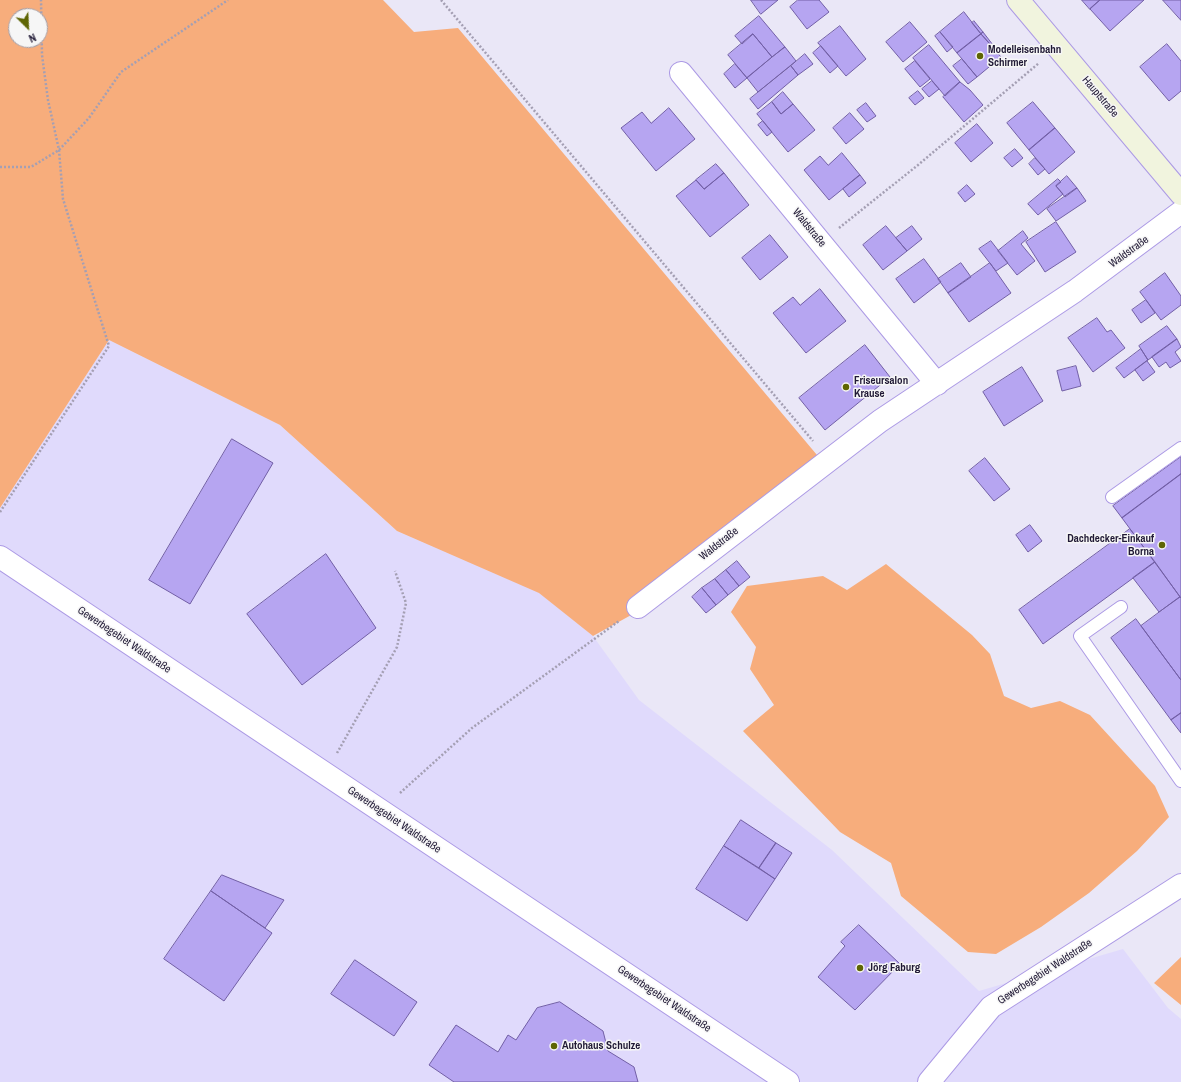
<!DOCTYPE html>
<meta charset="utf-8">
<style>
body{margin:0}
#map{position:relative;width:1181px;height:1082px;overflow:hidden;background:#eae7f7;font-family:"Archivo Narrow",sans-serif}
canvas{display:block}
.north{position:absolute;left:8px;top:8px;width:40px;height:40px;box-sizing:border-box;background:#f6f6f6;border:1px solid #a09ea9;border-radius:50%;rotate:156deg;font-size:11px;font-weight:700;line-height:16px;text-align:center;color:#201935}
.north::after{content:'';display:block;margin:auto;width:14px;height:18px;background:#5e6503;clip-path:polygon(50% 0,100% 100%,50% 72%,0 100%)}
</style>
<div id="map">
<canvas width="1181" height="1082"></canvas>
<div class="north">N</div>
</div>
<script>
const ctx = document.querySelector('canvas').getContext('2d');
ctx.lineJoin = 'round';
function fill(path, color) {
  ctx.fillStyle = color;
  ctx.fill(path, 'evenodd');
}
function stroke(path, color, width, dash) {
  ctx.strokeStyle = color;
  ctx.lineWidth = width;
  ctx.lineCap = dash ? 'butt' : 'round';
  ctx.setLineDash(dash || []);
  ctx.stroke(path);
}
function label(font, color, halo, rows, align = 'center') {
  ctx.font = font + ' "Archivo Narrow",sans-serif';
  ctx.lineWidth = 3;
  ctx.setLineDash([]);
  ctx.textBaseline = 'middle';
  ctx.strokeStyle = halo;
  ctx.fillStyle = color;
  for (const [text, x, y, turn = 0] of rows) {
    ctx.save();
    ctx.translate(x, y);
    ctx.rotate((+turn || 0) * Math.PI / 180);
    ctx.textAlign = isNaN(turn) ? turn : align;
    if (halo) ctx.strokeText(text, 0, 0);
    ctx.fillText(text, 0, 0);
    ctx.restore();
  }
}
fill(new Path2D(`
 M 109,340 L 280,425 L 397,531 L 540,593 L 593,636 L 639,700 L 832,850 L 979,991 L 1123,949 L 1168,1008 L 1181,1019 L 1181,1082 L 0,1082 L 0,508 Z`), '#e0dafc');
fill(new Path2D(`
 M 0,0 L 383,0 L 414,32 L 458,28 L 817,455 L 664,597 L 593,636 L 539,593 L 397,531 L 280,425 L 109,340 L 0,508 ZM 16,16 L 40,16 L 40,40 L 16,40 Z
 M 886,564 L 972,635 L 990,654 L 1004,696 L 1031,708 L 1060,701 L 1090,715 L 1155,786 L 1169,817 L 1137,851 L 1089,893 L 1041,927 L 996,954 L 968,952 L 901,896 L 891,863 L 840,832 L 743,731 L 774,705 L 750,669 L 756,647 L 731,612 L 747,586 L 823,576 L 847,590 Z
 M 1181,957 L 1181,1005 L 1154,983 Z`), '#f7ad7c');
const building = new Path2D(`
 M 751,0 L 778,0 L 761,14 Z
 M 798,0 L 819,0 L 829,12 L 807,29 L 790,7 Z
 M 1082,0 L 1100,0 L 1090,9 Z
 M 1100,0 L 1144,0 L 1110,31 L 1090,9 Z
 M 1163,0 L 1181,0 L 1181,20 Z
 M 964,12 L 981,34 L 957,53 L 940,32 Z
 M 759,16 L 785,47 L 772,57 L 753,34 L 742,44 L 735,36 Z
 M 974,21 L 983,32 L 981,34 L 972,23 Z
 M 910,22 L 927,42 L 903,62 L 886,42 Z
 M 840,26 L 866,59 L 846,76 L 818,43 Z
 M 940,32 L 953,47 L 947,52 L 935,36 Z
 M 983,32 L 993,45 L 992,46 L 981,34 Z
 M 753,34 L 772,57 L 747,78 L 728,55 Z
 M 981,34 L 1001,57 L 977,77 L 957,53 Z
 M 1167,44 L 1181,61 L 1181,91 L 1169,101 L 1140,67 Z
 M 929,45 L 960,82 L 945,96 L 913,58 Z
 M 821,46 L 838,66 L 830,73 L 813,53 Z
 M 785,47 L 796,61 L 758,92 L 747,78 Z
 M 805,54 L 813,64 L 798,75 L 791,66 Z
 M 962,59 L 977,77 L 968,84 L 953,66 Z
 M 915,61 L 930,79 L 920,87 L 905,69 Z
 M 735,64 L 747,78 L 735,88 L 724,74 Z
 M 791,66 L 798,75 L 758,109 L 750,99 Z
 M 932,81 L 939,89 L 929,97 L 922,89 Z
 M 960,82 L 970,90 L 983,105 L 964,122 L 943,97 Z
 M 918,91 L 924,98 L 915,105 L 909,98 Z
 M 783,92 L 793,104 L 781,114 L 772,102 Z
 M 772,102 L 781,114 L 793,104 L 815,130 L 788,152 L 757,114 Z
 M 1033,102 L 1055,128 L 1029,150 L 1007,123 Z
 M 866,103 L 876,116 L 867,122 L 857,110 Z
 M 669,108 L 695,139 L 656,171 L 621,128 L 642,112 L 651,123 Z
 M 850,113 L 864,129 L 846,144 L 833,128 Z
 M 763,121 L 772,132 L 767,136 L 758,125 Z
 M 977,124 L 993,143 L 971,162 L 955,143 Z
 M 1055,128 L 1075,152 L 1049,174 L 1029,150 Z
 M 1015,149 L 1023,158 L 1012,167 L 1004,158 Z
 M 842,153 L 860,175 L 829,200 L 804,170 L 820,156 L 828,165 Z
 M 1035,158 L 1045,169 L 1038,175 L 1029,164 Z
 M 716,164 L 724,173 L 704,189 L 696,180 Z
 M 724,173 L 749,205 L 710,237 L 676,196 L 696,180 L 704,189 Z
 M 860,175 L 866,183 L 849,197 L 843,189 Z
 M 1067,176 L 1077,188 L 1065,197 L 1056,186 Z
 M 1058,179 L 1061,182 L 1056,186 L 1063,194 L 1038,215 L 1028,204 Z
 M 967,185 L 975,194 L 965,202 L 958,193 Z
 M 1077,188 L 1086,201 L 1056,221 L 1047,209 Z
 M 1056,222 L 1076,252 L 1045,272 L 1026,242 Z
 M 886,226 L 907,251 L 883,270 L 863,245 Z
 M 912,226 L 922,239 L 907,251 L 896,238 Z
 M 1023,231 L 1028,238 L 1021,244 L 1035,261 L 1017,275 L 998,251 Z
 M 770,235 L 788,257 L 760,280 L 742,258 Z
 M 991,241 L 1008,263 L 996,271 L 979,249 Z
 M 924,259 L 941,282 L 914,303 L 896,279 Z
 M 961,263 L 971,277 L 948,293 L 938,279 Z
 M 990,263 L 1011,293 L 969,322 L 948,293 Z
 M 1165,273 L 1181,296 L 1181,305 L 1161,320 L 1140,292 Z
 M 820,289 L 846,321 L 806,353 L 773,313 L 793,297 L 800,305 Z
 M 1146,300 L 1155,313 L 1141,323 L 1132,310 Z
 M 1097,318 L 1107,332 L 1111,330 L 1125,348 L 1093,372 L 1068,338 Z
 M 1167,326 L 1177,339 L 1148,360 L 1139,346 Z
 M 1177,339 L 1181,347 L 1175,352 L 1181,361 L 1170,368 L 1166,362 L 1159,367 L 1152,357 Z
 M 865,345 L 890,377 L 825,430 L 799,398 Z
 M 1141,349 L 1148,360 L 1124,378 L 1116,368 Z
 M 1147,361 L 1155,372 L 1143,381 L 1135,370 Z
 M 1076,366 L 1081,386 L 1062,391 L 1057,371 Z
 M 1022,367 L 1043,401 L 1004,426 L 983,392 Z
 M 232,439 L 273,463 L 190,604 L 149,580 Z
 M 1181,457 L 1181,474 L 1122,518 L 1113,506 Z
 M 985,458 L 1010,489 L 994,501 L 969,471 Z
 M 1181,474 L 1181,598 L 1122,518 Z
 M 1030,525 L 1042,541 L 1028,552 L 1016,535 Z
 M 1130,529 L 1155,562 L 1043,644 L 1019,610 Z
 M 326,554 L 376,628 L 302,685 L 247,614 Z
 M 737,561 L 750,577 L 739,586 L 726,570 Z
 M 1155,562 L 1180,597 L 1159,612 L 1133,578 Z
 M 726,570 L 739,586 L 728,595 L 715,579 Z
 M 715,579 L 728,595 L 716,605 L 702,588 Z
 M 702,588 L 716,605 L 706,613 L 692,597 Z
 M 1180,597 L 1181,598 L 1181,680 L 1141,626 Z
 M 1136,619 L 1181,680 L 1181,713 L 1171,720 L 1111,638 Z
 M 1181,713 L 1181,733 L 1171,720 Z
 M 741,820 L 776,843 L 759,868 L 724,846 Z
 M 776,843 L 792,853 L 775,879 L 759,868 Z
 M 724,846 L 775,879 L 747,921 L 696,889 Z
 M 222,875 L 284,900 L 265,928 L 211,891 Z
 M 211,891 L 272,933 L 224,1001 L 164,959 Z
 M 859,925 L 900,964 L 855,1010 L 818,977 L 845,946 L 841,942 Z
 M 355,960 L 417,1002 L 394,1036 L 331,994 Z
 M 560,1002 L 603,1031 L 608,1051 L 634,1067 L 638,1082 L 454,1082 L 429,1065 L 456,1025 L 498,1052 L 508,1035 L 516,1040 L 537,1008 Z`);
fill(building, '#b6a5f1');
stroke(building, '#725fa6', 1);
const service = new Path2D(`
 M 1112,497 L 1181,448
 M 1121,607 L 1080,636 L 1181,781`);
const minor = new Path2D(`
 M 681,73 L 937,384
 M 0,557 L 788,1082
 M 638,607 L 880,421 L 1075,291 L 1181,212
 M 929,1082 L 991,1007 L 1181,885`);
const secondary = new Path2D(`
 M 1018,0 L 1181,194`);
stroke(service, '#ac9ae5', 14);
stroke(minor, '#ac9ae5', 24);
stroke(secondary, '#ac9ae5', 24);
stroke(new Path2D(`
 M 441,0 L 813,441
 M 0,167 L 31,167 L 59,150 L 89,118 L 121,72 L 228,0
 M 839,228 L 918,165 L 1039,63
 M 0,512 L 109,346 L 63,199 L 59,150 L 48,100 L 42,55 L 41,0
 M 337,753 L 397,647 L 406,603 L 395,571
 M 400,793 L 472,728 L 619,621`), '#a49fb3', 2.5, [2, 2]);
stroke(service, '#fff', 12);
stroke(minor, '#fff', 22);
stroke(secondary, '#f1f4de', 22);
for (const [x, y, r, color] of [
 [980,56,4,"#5e6503"],
 [846,387,4,"#5e6503"],
 [1162,545,4,"#5e6503"],
 [860,968,4,"#5e6503"],
 [554,1046,4,"#5e6503"]
]) {
  const dot = new Path2D();
  dot.arc(x, y, r, 0, 2 * Math.PI);
  ctx.fillStyle = color;
  ctx.fill(dot);
  stroke(dot, '#f6f6f6', 1.5);
}
label('bold 11px', '#201935', '#f6f6f6', [
 ["Modelleisenbahn",988,50],
 ["Schirmer",988,63],
 ["Friseursalon",854,381],
 ["Krause",854,394],
 ["Dachdecker-Einkauf",1154,539,"right"],
 ["Borna",1154,552,"right"],
 ["Jörg Faburg",868,968],
 ["Autohaus Schulze",562,1046]
], 'left');
label('11px', '#201935', '#f6f6f6', [
 ["Hauptstraße",1100,97,50],
 ["Waldstraße",809,228,51],
 ["Waldstraße",1129,252,-36],
 ["Waldstraße",719,544,-38],
 ["Gewerbegebiet Waldstraße",124,640,34],
 ["Gewerbegebiet Waldstraße",394,820,34],
 ["Gewerbegebiet Waldstraße",1045,972,-33],
 ["Gewerbegebiet Waldstraße",664,999,34]
]);
</script>
